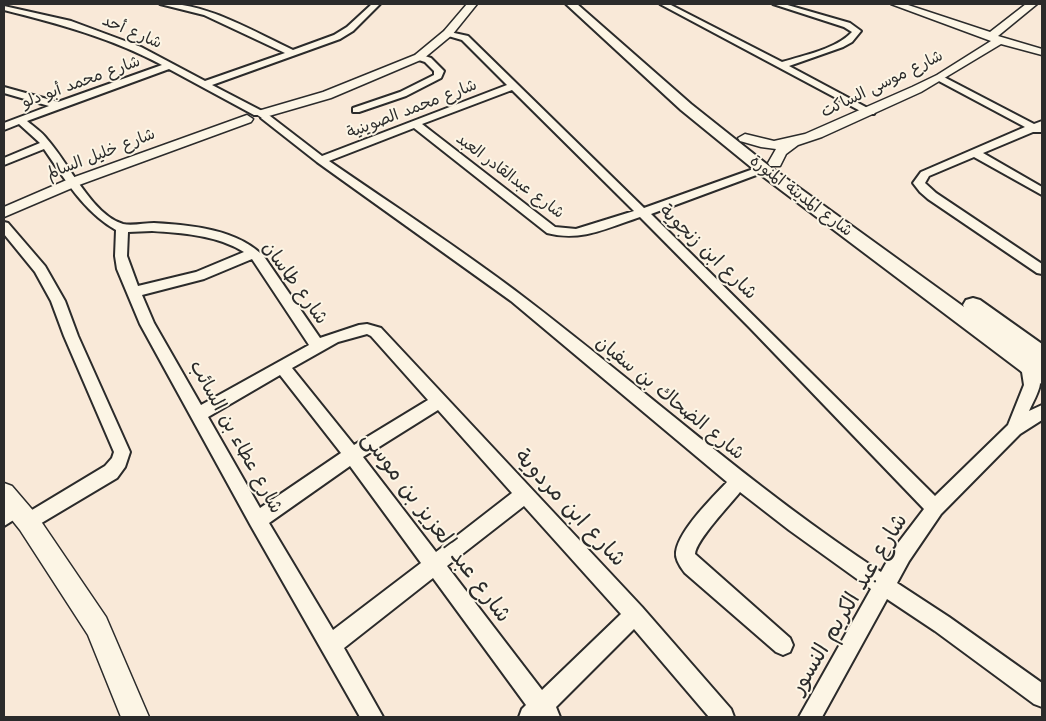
<!DOCTYPE html>
<meta charset="utf-8">
<style>
body{margin:0}
#map{position:relative;width:1046px;height:721px;overflow:hidden;background:#f9e9d8;font-family:"Comic Neue",sans-serif}
canvas{display:block}
.frame{position:absolute;inset:0;border:5px solid #2b2b2b;pointer-events:none}
</style>
<div id="map">
<canvas width="1046" height="721"></canvas>
<div class="frame"></div>
</div>
<script>
const ctx = document.querySelector('canvas').getContext('2d');
ctx.lineJoin = 'round';
function stroke(path, color, width, dash) {
  ctx.strokeStyle = color;
  ctx.lineWidth = width;
  ctx.lineCap = dash ? 'butt' : 'round';
  ctx.setLineDash(dash || []);
  ctx.stroke(path);
}
function fill(path, color) {
  ctx.fillStyle = color;
  ctx.fill(path, 'evenodd');
}
function label(font, color, halo, rows, align = 'center') {
  ctx.font = font + ' "Comic Neue","Playpen Sans Arabic",sans-serif';
  ctx.lineWidth = 4;
  ctx.setLineDash([]);
  ctx.textBaseline = 'middle';
  ctx.strokeStyle = halo;
  ctx.fillStyle = color;
  for (const [text, x, y, turn = 0] of rows) {
    ctx.save();
    ctx.translate(x, y);
    ctx.rotate((+turn || 0) * Math.PI / 180);
    ctx.textAlign = isNaN(turn) ? turn : align;
    if (halo) ctx.strokeText(text, 0, 0);
    ctx.fillText(text, 0, 0);
    ctx.restore();
  }
}
const minor = new Path2D(`
 M 160,4 C 204,1 254,32 293,50 L 334,35 L 347,27 L 372,4 L 380,4 L 353,31 L 340,39 L 212,85 L 262,111 L 262,115 L 254,115 L 169,69 L 27,121 C 34,127 42,132 47,139 C 68,162 92,215 123,224 C 132,226 145,223 154,223 C 190,225 239,229 265,258 L 320,338 L 359,325 L 367,324 L 381,328 L 642,607 L 731,709 L 734,717 L 709,717 L 634,629 L 556,707 L 560,717 L 519,717 L 522,709 L 526,705 L 433,578 L 344,648 L 383,717 L 360,717 L 251,526 L 140,324 L 117,269 L 115,256 L 116,230 C 83,211 65,179 44,149 L 4,165 L 4,158 L 40,143 L 19,124 L 4,130 L 4,123 L 49,106 L 4,93 L 4,87 L 58,102 L 162,65 C 111,38 60,24 4,10 L 4,6 L 71,21 L 141,47 L 205,81 L 285,53 L 204,15 ZM 152,231 C 182,233 217,235 244,252 L 196,272 L 138,286 L 127,256 L 128,232 ZM 252,259 L 309,345 L 201,405 L 154,323 L 142,295 L 204,279 ZM 367,334 L 371,336 L 428,400 L 354,445 L 292,368 L 338,342 ZM 280,375 L 341,453 L 260,508 L 208,417 ZM 438,410 L 512,493 L 436,552 L 363,457 ZM 350,466 L 421,563 L 333,630 L 269,523 ZM 524,506 L 621,614 L 542,690 L 447,566 Z
 M 660,4 L 669,4 L 782,62 C 805,55 836,49 852,32 L 844,27 L 773,4 L 784,4 L 850,23 L 861,31 L 852,42 L 843,47 L 789,66 L 875,112 L 874,114 L 866,114 Z
 M 445,31 L 468,36 L 644,208 L 759,167 L 767,167 L 769,169 L 767,171 L 651,214 L 935,496 L 1008,425 L 1024,385 L 1022,372 L 1014,361 L 1017,357 C 1030,352 1040,372 1040,384 C 1039,392 1032,404 1029,411 L 1042,405 L 1042,420 L 1020,434 L 941,514 L 909,561 L 897,583 L 949,617 L 1042,683 L 1042,707 L 1034,704 L 935,631 L 887,599 L 822,717 L 799,717 L 871,589 L 789,530 L 740,492 C 730,505 696,540 695,554 L 790,638 L 793,645 L 790,652 L 783,655 L 776,652 L 685,573 C 681,568 675,559 676,552 C 679,530 712,498 727,482 L 511,301 L 317,162 L 261,118 L 266,115 L 270,116 L 322,156 L 507,85 L 462,40 L 445,35 ZM 512,90 L 634,211 L 576,229 L 555,227 L 422,124 ZM 414,128 L 547,233 C 581,242 607,228 640,217 L 750,328 L 924,509 L 895,547 L 881,572 C 754,489 642,387 521,295 C 459,248 393,205 329,161 Z
 M 419,54 L 431,58 L 444,71 L 441,78 L 406,96 L 359,112 L 353,112 L 353,108 L 400,92 L 434,75 L 434,71 L 425,62 L 416,59 L 416,55 Z
 M 940,75 L 1034,124 L 1042,121 L 1042,132 L 1033,132 L 983,153 L 1042,187 L 1042,195 L 974,157 L 929,176 L 925,183 L 936,193 L 1042,264 L 1042,274 L 1037,273 L 928,199 L 920,192 L 913,183 L 921,172 L 1025,127 L 937,80 L 937,76 Z
 M 4,222 L 8,223 L 45,266 L 65,301 L 78,336 L 130,452 L 125,467 L 117,478 L 28,531 L 22,528 L 19,522 L 22,516 L 105,466 L 112,458 L 114,452 L 64,336 L 51,301 L 35,272 L 4,234 Z
 M 17,499 L 23,502 L 26,508 L 23,514 L 4,526 L 4,507 Z`);
const tertiary = new Path2D(`
 M 467,4 L 477,4 L 452,35 L 423,59 L 331,98 L 262,118 L 256,114 L 258,111 L 323,92 L 415,55 L 444,31 Z
 M 891,4 L 905,4 L 990,32 L 1026,4 L 1037,4 L 998,36 L 1042,49 L 1042,55 L 1001,44 L 921,92 L 822,137 L 798,145 L 786,154 L 780,166 L 770,166 L 768,163 L 776,149 L 761,147 L 740,141 L 738,138 L 745,134 L 774,141 L 805,134 L 912,87 L 937,75 L 991,41 Z
 M 247,115 L 253,119 L 251,122 L 79,185 L 4,217 L 4,207 L 69,179 Z
 M 4,483 L 12,486 L 36,514 L 106,617 L 149,717 L 121,717 L 88,635 L 20,530 L 4,510 Z`);
const secondary = new Path2D(`
 M 566,4 L 577,4 L 691,104 L 769,166 L 964,307 L 963,305 L 966,300 L 973,298 L 980,300 L 1042,344 L 1042,384 L 1034,381 L 757,172 L 681,110 Z`);
stroke(minor, '#2b2b2b', 4);
stroke(tertiary, '#2b2b2b', 3);
stroke(secondary, '#2b2b2b', 4);
fill(minor, '#fcf5e5');
fill(tertiary, '#fcf5e5');
fill(secondary, '#fcf5e5');
label('16px', '#2b2b2b', '#fcf5e5', [
 ["شارع أحد",132,32,23],
 ["شارع محمد أبو دلو",81,82,-20],
 ["شارع موسى الساكت",882,84,-26],
 ["شارع محمد الصوينية",412,109,-21],
 ["شارع خليل السالم",101,154,-21],
 ["شارع عبدالقادر العبد",510,176,37],
 ["شارع المدينة المنورة",801,196,37]
]);
label('19px', '#2b2b2b', '#fcf5e5', [
 ["شارع ابن زنجوية",708,252,44],
 ["شارع طاسان",295,283,54],
 ["شارع الضحاك بن سفيان",670,398,39],
 ["شارع عطاء بن السائب",236,437,61]
]);
label('22px', '#2b2b2b', '#fcf5e5', [
 ["شارع ابن مردوية",570,508,47],
 ["شارع عبد العزيز بن موسى",436,527,53],
 ["شارع عبد الكريم النسور",849,604,-59]
]);
</script>
